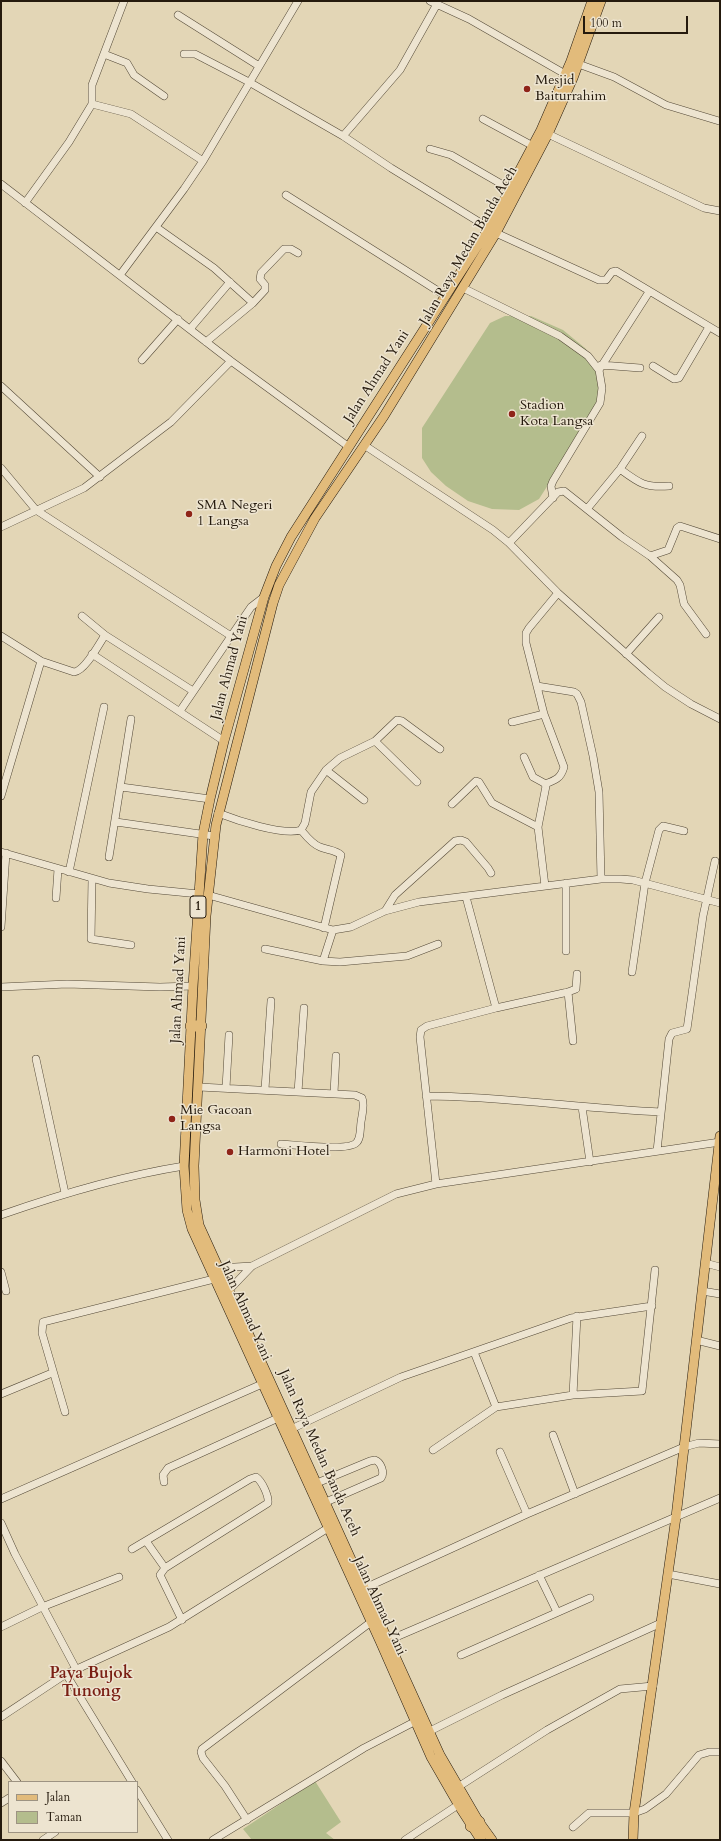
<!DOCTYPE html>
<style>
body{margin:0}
#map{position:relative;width:721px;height:1841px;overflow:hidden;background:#e3d6b6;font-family:Cardo,serif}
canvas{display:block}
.frame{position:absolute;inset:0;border:2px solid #251a0d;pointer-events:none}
.legend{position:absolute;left:8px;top:1781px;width:130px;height:52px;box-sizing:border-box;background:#ede4d0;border:1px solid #9d9382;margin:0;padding:5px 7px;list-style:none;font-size:12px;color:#251a0d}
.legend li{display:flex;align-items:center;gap:8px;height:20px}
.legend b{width:20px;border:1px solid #9d9382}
.scale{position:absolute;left:583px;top:16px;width:105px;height:18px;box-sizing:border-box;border:2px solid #251a0d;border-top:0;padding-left:5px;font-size:12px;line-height:14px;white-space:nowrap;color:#251a0d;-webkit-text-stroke:3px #ede4d0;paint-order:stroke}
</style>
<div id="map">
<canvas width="721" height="1841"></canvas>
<div class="frame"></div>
<ul class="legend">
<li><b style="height:5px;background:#e2bb7b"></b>Jalan</li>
<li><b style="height:11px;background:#b4bd8d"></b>Taman</li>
</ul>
<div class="scale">100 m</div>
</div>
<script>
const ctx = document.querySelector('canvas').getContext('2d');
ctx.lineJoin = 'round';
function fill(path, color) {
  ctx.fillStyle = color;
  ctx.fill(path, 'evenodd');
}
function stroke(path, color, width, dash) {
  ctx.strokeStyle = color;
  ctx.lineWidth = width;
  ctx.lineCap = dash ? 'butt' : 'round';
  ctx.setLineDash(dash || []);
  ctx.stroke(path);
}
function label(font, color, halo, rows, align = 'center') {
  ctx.font = font + ' Cardo,serif';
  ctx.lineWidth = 3;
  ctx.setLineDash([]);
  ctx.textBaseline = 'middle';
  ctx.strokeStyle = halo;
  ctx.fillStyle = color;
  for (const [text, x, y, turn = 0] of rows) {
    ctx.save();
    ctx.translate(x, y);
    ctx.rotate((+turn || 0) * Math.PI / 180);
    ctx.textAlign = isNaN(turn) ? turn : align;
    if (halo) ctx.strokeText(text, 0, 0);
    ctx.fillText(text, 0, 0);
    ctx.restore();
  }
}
fill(new Path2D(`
 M 505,316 L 531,316 L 563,330 L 585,348 L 598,364 L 602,401 L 539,499 L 519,510 L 492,509 L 468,501 L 446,486 L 431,472 L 422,458 L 422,428 L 490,323 Z
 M 315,1781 L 341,1822 L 326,1833 L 335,1840 L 252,1840 L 243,1829 Z`), '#b4bd8d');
const minor = new Path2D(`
 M 430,1 L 469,19 L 565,74
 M 178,15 L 259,66
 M 104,54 L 127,63 L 134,75 L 164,96
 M 184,54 L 195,54 L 249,82 L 343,136 L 391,168 L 489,228
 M 573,62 L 614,77 L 666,105 L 719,121
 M 92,104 L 131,114 L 203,161
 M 483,119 L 533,146
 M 548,134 L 704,208 L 720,211
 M 343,136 L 400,70 L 437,4
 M 430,149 L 451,155 L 510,189
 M 1,184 L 231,361 L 349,447
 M 286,195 L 446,296
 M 25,203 L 69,142 L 92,104 L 92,85 L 124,1
 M 156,227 L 214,268 L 253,303
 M 496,233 L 599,280 L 606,280 L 612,272 L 616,271 L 720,333
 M 120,275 L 184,189 L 203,161 L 298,1
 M 463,288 L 560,336 L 588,356 L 599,370 L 602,388 L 600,403 L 553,481 L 551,486 L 553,498
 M 190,329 L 230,282
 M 206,342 L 253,303 L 265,290 L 265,285 L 260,279 L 261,273 L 284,249 L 291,249 L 298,253
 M 142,360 L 178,319
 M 601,365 L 640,368
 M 653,366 L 674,379 L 679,378 L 709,327
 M 599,370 L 649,292
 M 1,386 L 100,477
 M 364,445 L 493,530 L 509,543 L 558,593 L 648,673 L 665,687 L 691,704 L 720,719
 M 1,468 L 36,510 L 231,636
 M 620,469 C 639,483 645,488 669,486
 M 587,509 L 620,469 L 642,436
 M 1,527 L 84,488 L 171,422 L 231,361
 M 509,543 L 558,492 L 564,491 L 622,537 L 650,556 L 677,580 L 680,585 L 684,604 L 706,634
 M 650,556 L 668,550 L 677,528 L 680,526 L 720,539
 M 82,616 L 105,635 L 193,691
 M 1,636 L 41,661 L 74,672 C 85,671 99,644 105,635
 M 92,654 L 224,741
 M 626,654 L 659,617
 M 537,686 L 574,692 L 577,694 L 581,702 L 593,756 L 599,792 L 601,879
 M 180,711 L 251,607 L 264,597
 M 512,722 L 544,714
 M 375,741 L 417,782
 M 524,757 L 533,777 L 544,783 L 546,786 L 538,827 L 545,886
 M 326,770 L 364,800
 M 545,784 C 556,780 561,778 564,767 L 544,714 L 526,643 L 526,633 L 529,628 L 558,593
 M 121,787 L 210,799
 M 1,796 L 41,661
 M 452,804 L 476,781 L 479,782 L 492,803 L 538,827
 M 218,813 C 236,820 283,836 301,830 L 305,823 L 311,792 L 326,770 L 340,758 L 375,741 L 397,720 L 402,721 L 440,749
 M 116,822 L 214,836
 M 301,830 C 306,836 312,844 320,847 C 327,850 336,850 341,855 L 324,928
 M 1,852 L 109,883 L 148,889 L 199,894
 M 109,857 L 131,719
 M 69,872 L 104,707
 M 92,879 L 91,939 L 131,945
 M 566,883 L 566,951
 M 208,895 L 333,930 L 351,927 L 385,911 L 419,902 L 601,879 L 621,879 L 633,880 L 720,903
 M 466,897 L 496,1008
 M 56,898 L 58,869
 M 385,911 L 395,895 L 455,841 L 461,840 L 466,842 L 488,868 L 491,873
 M 1,927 L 6,853
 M 265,949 L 323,961 L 333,930
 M 323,961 L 340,962 L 407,956 L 438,944
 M 632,972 L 645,883 L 659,830 L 663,826 L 684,831
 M 1,987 L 67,984 L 160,987 L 193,986
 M 568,992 L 573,1041
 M 36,1059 L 65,1193
 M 199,1087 L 355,1095 L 362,1098 C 365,1105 362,1115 361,1122 C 360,1129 361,1139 356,1143 C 348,1151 294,1145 281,1144
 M 226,1088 L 229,1035
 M 265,1089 L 271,1001
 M 298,1092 L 304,1008
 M 334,1093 L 336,1056
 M 426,1096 C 504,1096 583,1109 661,1112
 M 582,1107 L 590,1162
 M 657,1151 L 669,1039 L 672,1033 L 687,1029 L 703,916 L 715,861
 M 436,1184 L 420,1037 L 421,1030 L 427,1026 L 496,1008 L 568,992 L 576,989 L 577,974
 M 1,1215 C 61,1194 121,1176 184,1166
 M 705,1263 L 720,1267
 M 218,1268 L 252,1266
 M 1,1272 L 6,1291
 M 229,1290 L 252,1266 L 396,1194 L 436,1184 L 720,1142
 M 702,1291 L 720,1294
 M 577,1316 L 573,1395 L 642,1391 L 655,1270
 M 696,1340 L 720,1346
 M 1,1394 L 52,1373
 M 496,1407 L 573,1395
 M 65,1412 L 42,1333 L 43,1322 L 214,1279
 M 287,1431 L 401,1377 L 571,1318 L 652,1306
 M 553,1435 L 575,1494
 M 433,1450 L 496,1407 L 474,1352
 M 500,1452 L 527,1514
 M 164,1482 L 163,1475 L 168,1468 L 278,1418
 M 317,1483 L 370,1461 L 375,1460 C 381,1462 385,1473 381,1478 L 326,1502
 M 1,1499 L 262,1384
 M 1,1523 L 15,1554 L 76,1669
 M 146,1541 L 165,1568
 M 132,1549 L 250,1479 L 256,1477 C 262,1481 269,1496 268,1503 L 165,1568 L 160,1575 L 182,1620
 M 668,1574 L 720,1584
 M 539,1575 L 557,1612
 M 365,1588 L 527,1514 L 684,1447 L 699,1443 L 720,1444
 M 1,1627 L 42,1607 L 119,1577
 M 389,1640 L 720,1498
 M 461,1655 L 590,1598
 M 66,1674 L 132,1782
 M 1,1717 L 66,1674 L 169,1627 L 328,1528
 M 430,1731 L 502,1695 L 661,1623
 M 1,1761 L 17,1782
 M 458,1787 L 547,1730 L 620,1689 L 653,1686
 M 137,1790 L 168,1840
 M 1,1803 L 9,1798
 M 247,1820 L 225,1786 L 203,1758 L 201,1752 L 202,1749 L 371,1622
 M 573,1827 L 589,1813 L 634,1813 L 645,1809 L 666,1794 L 699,1755 L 709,1752 L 720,1752
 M 43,1840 L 55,1832
 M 213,1840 L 364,1748 L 416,1721
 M 405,1840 L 458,1805`);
const major = new Path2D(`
 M 481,1840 L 461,1809 L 431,1757 L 380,1641 L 192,1229 L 187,1210 L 184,1166 L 193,986 L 203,834 L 210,799 L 224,741 L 264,597 L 276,566 L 291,537 L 489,228 L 541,130 L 571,61 L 592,1
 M 492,1840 L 479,1822 L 440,1755 L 199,1225 L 195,1200 L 194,1166 L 206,916 L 216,825 L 273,603 L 279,585 L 315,518 L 384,416 L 496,233 L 548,134 L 573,78 L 601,1
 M 633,1840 L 634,1813 L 676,1517 L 720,1136`);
const highway = new Path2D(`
 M 191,1026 L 201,1026
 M 471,1826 L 479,1822`);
stroke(minor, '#544937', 8);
stroke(major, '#251a0d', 10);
stroke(highway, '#251a0d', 12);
stroke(minor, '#ede4d0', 7);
stroke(major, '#e2bb7b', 9);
stroke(highway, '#e2bb7b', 11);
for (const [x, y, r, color] of [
 [527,89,4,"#8f2418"],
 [512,414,4,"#8f2418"],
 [189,514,4,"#8f2418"],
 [172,1119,4,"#8f2418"],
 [230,1152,4,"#8f2418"]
]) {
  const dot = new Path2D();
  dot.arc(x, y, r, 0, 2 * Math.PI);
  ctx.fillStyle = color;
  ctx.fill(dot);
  stroke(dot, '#ede4d0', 1.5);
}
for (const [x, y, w] of [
 [198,907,16]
]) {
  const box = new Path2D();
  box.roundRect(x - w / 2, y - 11, w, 22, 3);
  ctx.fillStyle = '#ede4d0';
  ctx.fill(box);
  stroke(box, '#251a0d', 1);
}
label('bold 13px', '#251a0d', null, [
 ["1",198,907]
]);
label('14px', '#251a0d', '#ede4d0', [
 ["Mesjid",535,81],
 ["Baiturrahim",535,97],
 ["Stadion",520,406],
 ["Kota Langsa",520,422],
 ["SMA Negeri",197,506],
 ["1 Langsa",197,522],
 ["Mie Gacoan",180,1111],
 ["Langsa",180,1127],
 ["Harmoni Hotel",238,1152]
], 'left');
label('14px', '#251a0d', '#ede4d0', [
 ["Jalan Raya Medan Banda Aceh",469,246,-60],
 ["Jalan Ahmad Yani",377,377,-57],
 ["Jalan Ahmad Yani",230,668,-75],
 ["Jalan Ahmad Yani",179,990,-87],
 ["Jalan Ahmad Yani",245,1311,66],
 ["Jalan Raya Medan Banda Aceh",319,1453,66],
 ["Jalan Ahmad Yani",379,1606,65]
]);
label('bold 16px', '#7a1f14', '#ede4d0', [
 ["Paya Bujok",91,1674],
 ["Tunong",91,1692]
]);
</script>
